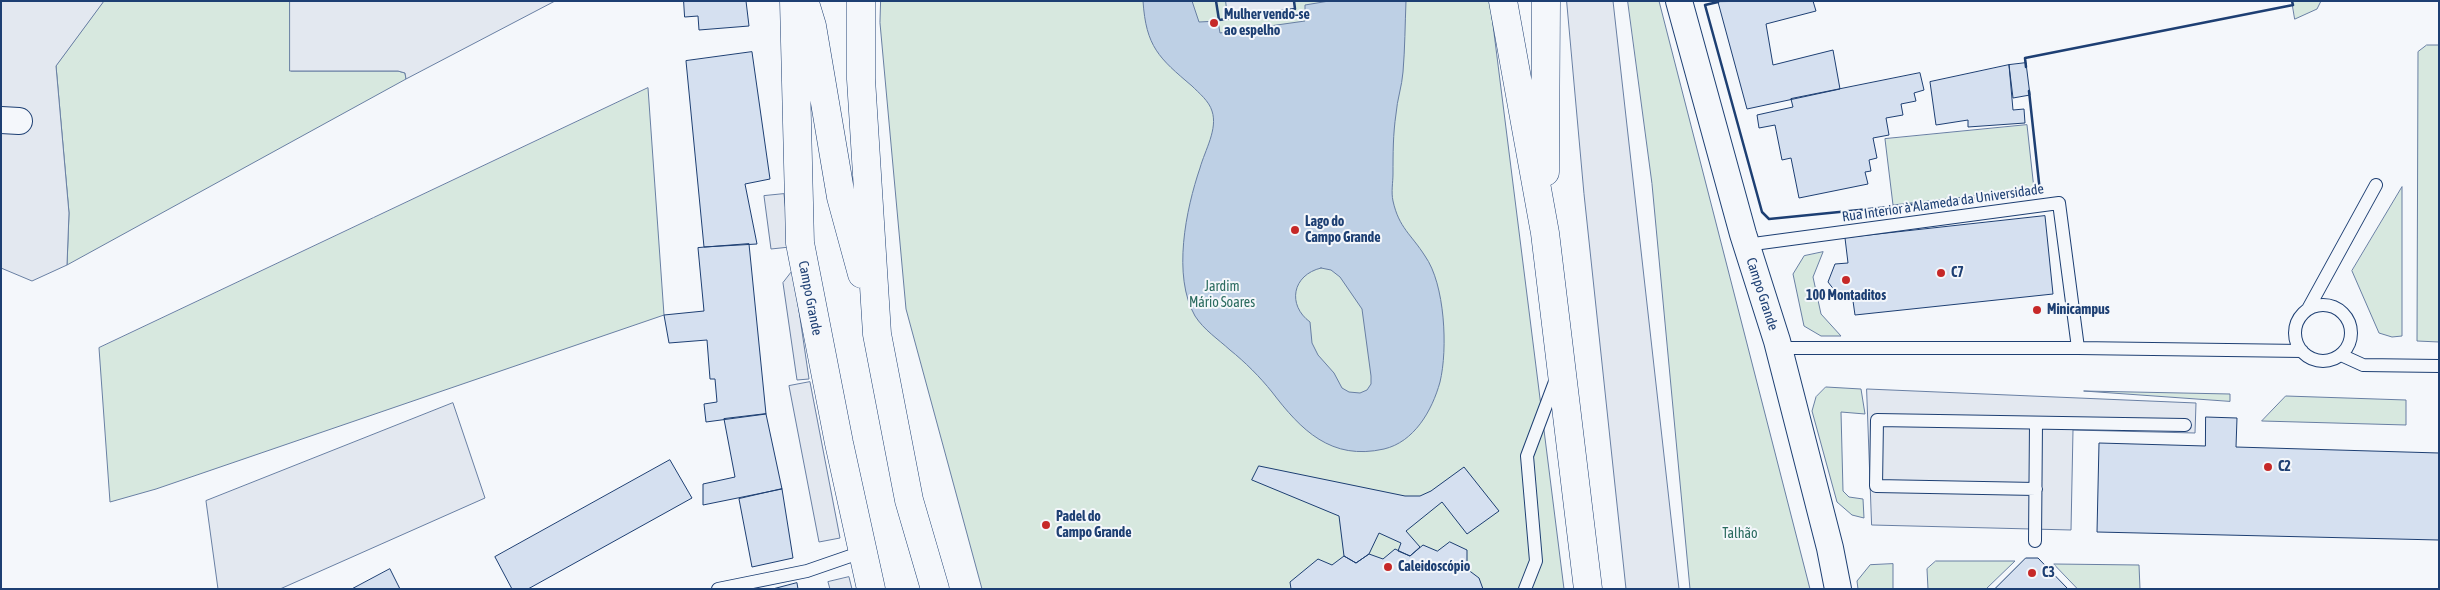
<!DOCTYPE html>
<meta charset="utf-8">
<style>
body{margin:0}
#map{position:relative;width:2440px;height:590px;overflow:hidden;background:#f4f7fb;font-family:"Asap Condensed",sans-serif}
canvas{display:block}
.frame{position:absolute;inset:0;border:2px solid #1d3f73;pointer-events:none}
</style>
<div id="map">
<canvas width="2440" height="590"></canvas>
<div class="frame"></div>
</div>
<script>
const ctx = document.querySelector('canvas').getContext('2d');
ctx.lineJoin = 'round';
function fill(path, color) {
  ctx.fillStyle = color;
  ctx.fill(path, 'evenodd');
}
function stroke(path, color, width, dash) {
  ctx.strokeStyle = color;
  ctx.lineWidth = width;
  ctx.lineCap = dash ? 'butt' : 'round';
  ctx.setLineDash(dash || []);
  ctx.stroke(path);
}
function label(font, color, halo, rows, align = 'center') {
  ctx.font = font + ' "Asap Condensed",sans-serif';
  ctx.lineWidth = 4;
  ctx.setLineDash([]);
  ctx.textBaseline = 'middle';
  ctx.strokeStyle = halo;
  ctx.fillStyle = color;
  for (const [text, x, y, turn = 0] of rows) {
    ctx.save();
    ctx.translate(x, y);
    ctx.rotate((+turn || 0) * Math.PI / 180);
    ctx.textAlign = isNaN(turn) ? turn : align;
    if (halo) ctx.strokeText(text, 0, 0);
    ctx.fillText(text, 0, 0);
    ctx.restore();
  }
}
const green = new Path2D(`
 M 104,1 L 290,1 L 291,71 L 398,71 L 405,73 L 406,79 L 67,265 L 69,213 L 56,66 Z
 M 881,1 L 1490,1 L 1564,589 L 982,589 L 906,309 L 880,23 Z
 M 1628,1 L 1659,1 L 1810,589 L 1690,589 L 1652,184 Z
 M 2292,1 L 2321,1 L 2317,9 L 2295,19 Z
 M 2427,45 L 2439,45 L 2439,342 L 2417,341 L 2418,52 Z
 M 648,88 L 664,315 L 156,489 L 110,502 L 99,348 Z
 M 2027,125 L 2034,189 L 1893,205 L 1885,139 Z
 M 2402,187 L 2402,336 L 2392,337 L 2379,333 L 2352,271 Z
 M 1823,252 L 1813,277 L 1821,314 L 1841,336 L 1821,336 L 1804,326 L 1793,274 L 1804,256 Z
 M 1826,387 L 1861,389 L 1865,414 L 1841,412 L 1843,491 L 1849,497 L 1863,499 L 1864,518 L 1852,515 L 1837,502 L 1812,411 L 1816,397 Z
 M 2084,391 L 2230,394 L 2230,401 Z
 M 2286,396 L 2406,400 L 2406,425 L 2262,421 Z
 M 1936,561 L 2015,561 L 1986,589 L 1928,589 L 1927,569 Z
 M 1893,564 L 1893,589 L 1858,589 L 1857,581 L 1870,565 Z
 M 2054,564 L 2139,565 L 2140,589 L 2078,589 Z`);
fill(green, '#d7e8df');
stroke(green, '#687fa3', 1);
const parking = new Path2D(`
 M 1,1 L 104,1 L 56,66 L 69,213 L 67,265 L 32,281 L 1,268 Z
 M 290,1 L 555,1 L 406,79 L 405,73 L 398,71 L 290,71 Z
 M 1226,1 L 1294,1 L 1295,9 L 1228,19 Z
 M 1567,1 L 1613,1 L 1679,589 L 1626,589 L 1584,194 Z
 M 784,194 L 790,247 L 771,249 L 764,196 Z
 M 793,270 L 809,379 L 797,380 L 783,283 Z
 M 810,382 L 840,538 L 819,542 L 789,386 Z
 M 1867,389 L 2196,403 L 2195,433 L 2073,430 L 2071,530 L 1872,525 Z
 M 453,403 L 485,498 L 280,589 L 218,589 L 206,501 Z
 M 849,577 L 852,589 L 830,589 L 828,582 Z`);
fill(parking, '#e3e8f0');
stroke(parking, '#687fa3', 1);
const water = new Path2D(`
 M 1143,1 L 1192,1 L 1199,22 L 1218,21 L 1220,33 L 1305,21 L 1305,5 L 1329,1 L 1406,1 C 1405,25 1405,48 1403,72 C 1402,86 1397,100 1396,114 C 1393,134 1393,154 1393,174 C 1393,182 1391,192 1393,201 C 1399,228 1411,234 1425,256 C 1445,284 1448,349 1440,382 C 1432,411 1414,442 1384,449 C 1331,461 1301,430 1272,392 C 1260,377 1245,362 1230,350 C 1218,339 1204,330 1195,316 C 1172,276 1186,209 1200,168 C 1205,150 1218,129 1212,111 C 1209,101 1199,93 1192,86 C 1159,58 1146,47 1143,1 ZM 1321,268 L 1331,270 L 1340,277 L 1362,309 L 1371,376 L 1371,384 L 1367,390 L 1360,393 L 1349,392 L 1342,388 L 1334,373 L 1318,355 L 1312,343 L 1310,322 C 1287,305 1292,275 1321,268 Z`);
fill(water, '#bed0e5');
stroke(water, '#687fa3', 1);
const building = new Path2D(`
 M 684,1 L 746,1 L 749,26 L 699,30 L 698,16 L 685,17 Z
 M 1813,1 L 1816,11 L 1766,24 L 1773,65 L 1833,50 L 1840,89 L 1747,109 L 1718,2 Z
 M 752,52 L 770,179 L 745,184 L 757,244 L 704,247 L 686,61 Z
 M 2026,63 L 2030,95 L 2013,98 L 2009,65 Z
 M 2009,65 L 2013,110 L 2024,109 L 2025,123 L 1968,127 L 1968,120 L 1936,125 L 1930,82 Z
 M 1920,73 L 1924,90 L 1914,93 L 1916,101 L 1901,104 L 1903,115 L 1886,118 L 1889,135 L 1873,138 L 1877,158 L 1869,160 L 1871,171 L 1865,172 L 1868,184 L 1799,198 L 1791,158 L 1782,160 L 1775,125 L 1759,128 L 1757,115 L 1793,107 L 1791,99 Z
 M 2045,216 L 2053,294 L 1855,315 L 1852,294 L 1838,295 L 1828,282 L 1835,264 L 1848,263 L 1845,238 Z
 M 749,244 L 766,414 L 706,422 L 704,404 L 717,402 L 715,379 L 710,379 L 707,340 L 669,343 L 664,315 L 704,311 L 698,248 Z
 M 766,414 L 782,489 L 703,505 L 703,484 L 735,477 L 724,419 Z
 M 2206,417 L 2237,418 L 2236,447 L 2439,453 L 2439,540 L 2097,532 L 2099,443 L 2205,446 Z
 M 670,460 L 692,498 L 528,589 L 512,589 L 495,557 Z
 M 1259,466 L 1405,496 L 1420,496 L 1431,491 L 1464,467 L 1499,511 L 1467,534 L 1442,502 L 1406,531 L 1420,547 L 1410,556 L 1398,551 L 1401,543 L 1379,533 L 1369,554 L 1356,563 L 1344,556 L 1339,516 L 1252,480 Z
 M 782,489 L 793,558 L 752,567 L 739,499 Z
 M 1450,542 L 1467,550 L 1467,569 L 1479,578 L 1483,589 L 1291,589 L 1290,582 L 1318,559 L 1332,565 L 1344,556 L 1356,563 L 1369,554 L 1383,559 L 1395,549 L 1410,556 L 1423,545 L 1437,551 Z
 M 2026,558 L 2038,558 L 2068,589 L 1995,589 Z
 M 390,569 L 400,589 L 352,589 Z
 M 797,583 L 798,589 L 773,589 Z`);
fill(building, '#d5e0f0');
stroke(building, '#1d3f73', 1);
const service = new Path2D(`
 M 1746,245 L 2059,203 L 2078,348
 M2295 333a28 28 0 1 1 56 0a28 28 0 1 1-56 0Z
 M 2308,309 L 2376,185
 M 1779,348 L 2078,348 L 2302,351
 M 2341,355 L 2363,365 L 2439,366
 M 2036,489 L 1876,486 L 1877,420 L 2185,425
 M 2035,541 L 2036,423
 M 718,589 L 807,571 L 862,552
 M 1525,589 L 1536,561 L 1527,456 L 1556,379`);
const minor = new Path2D(`
 M 1679,1 L 1743,234 L 1777,341 L 1830,548 L 1838,589
 M 1,120 L 19,121`);
const primary = new Path2D(`
 M 794,1 L 800,243 L 839,443 L 871,589
 M 861,1 L 861,79 L 877,334 L 909,500 L 935,589
 M 1503,1 L 1545,233 L 1588,589
 M 805,3 L 812,26 L 841,197 L 862,274
 M 1545,172 L 1546,1`);
stroke(service, '#1d3f73', 14);
stroke(minor, '#1d3f73', 28);
stroke(primary, '#1d3f73', 29);
stroke(service, '#f4f7fb', 12);
stroke(minor, '#f4f7fb', 26);
stroke(primary, '#f4f7fb', 28);
stroke(new Path2D(`
 M 1216,1 L 1219,20 L 1295,9 L 1294,1
 M 1718,2 L 1705,5 L 1762,212 L 1769,219 L 2040,192 L 2029,91
 M 2026,67 L 2025,58 L 2293,5 L 2292,1`), '#1d3f73', 2.5);
for (const [x, y, r, color] of [
 [1214,23,5,"#c62828"],
 [1295,230,5,"#c62828"],
 [1941,273,5,"#c62828"],
 [1846,280,5,"#c62828"],
 [2037,310,5,"#c62828"],
 [2268,467,5,"#c62828"],
 [1046,525,5,"#c62828"],
 [1388,567,5,"#c62828"],
 [2032,573,5,"#c62828"]
]) {
  const dot = new Path2D();
  dot.arc(x, y, r, 0, 2 * Math.PI);
  ctx.fillStyle = color;
  ctx.fill(dot);
  stroke(dot, '#f4f7fb', 2);
}
label('bold 14px', '#1d3f73', '#f4f7fb', [
 ["Mulher vendo-se",1224,15],
 ["ao espelho",1224,31],
 ["Lago do",1305,222],
 ["Campo Grande",1305,238],
 ["C7",1951,273],
 ["100 Montaditos",1846,296,"center"],
 ["Minicampus",2047,310],
 ["C2",2278,467],
 ["Padel do",1056,517],
 ["Campo Grande",1056,533],
 ["Caleidoscópio",1398,567],
 ["C3",2042,573]
], 'left');
label('14px', '#1d3f73', '#f4f7fb', [
 ["Rua Interior à Alameda da Universidade",1943,203,-8],
 ["Campo Grande",1762,294,72],
 ["Campo Grande",810,298,79]
]);
label('14px', '#2c6c60', '#f4f7fb', [
 ["Jardim",1222,287],
 ["Mário Soares",1222,303],
 ["Talhão",1740,534]
]);
</script>
